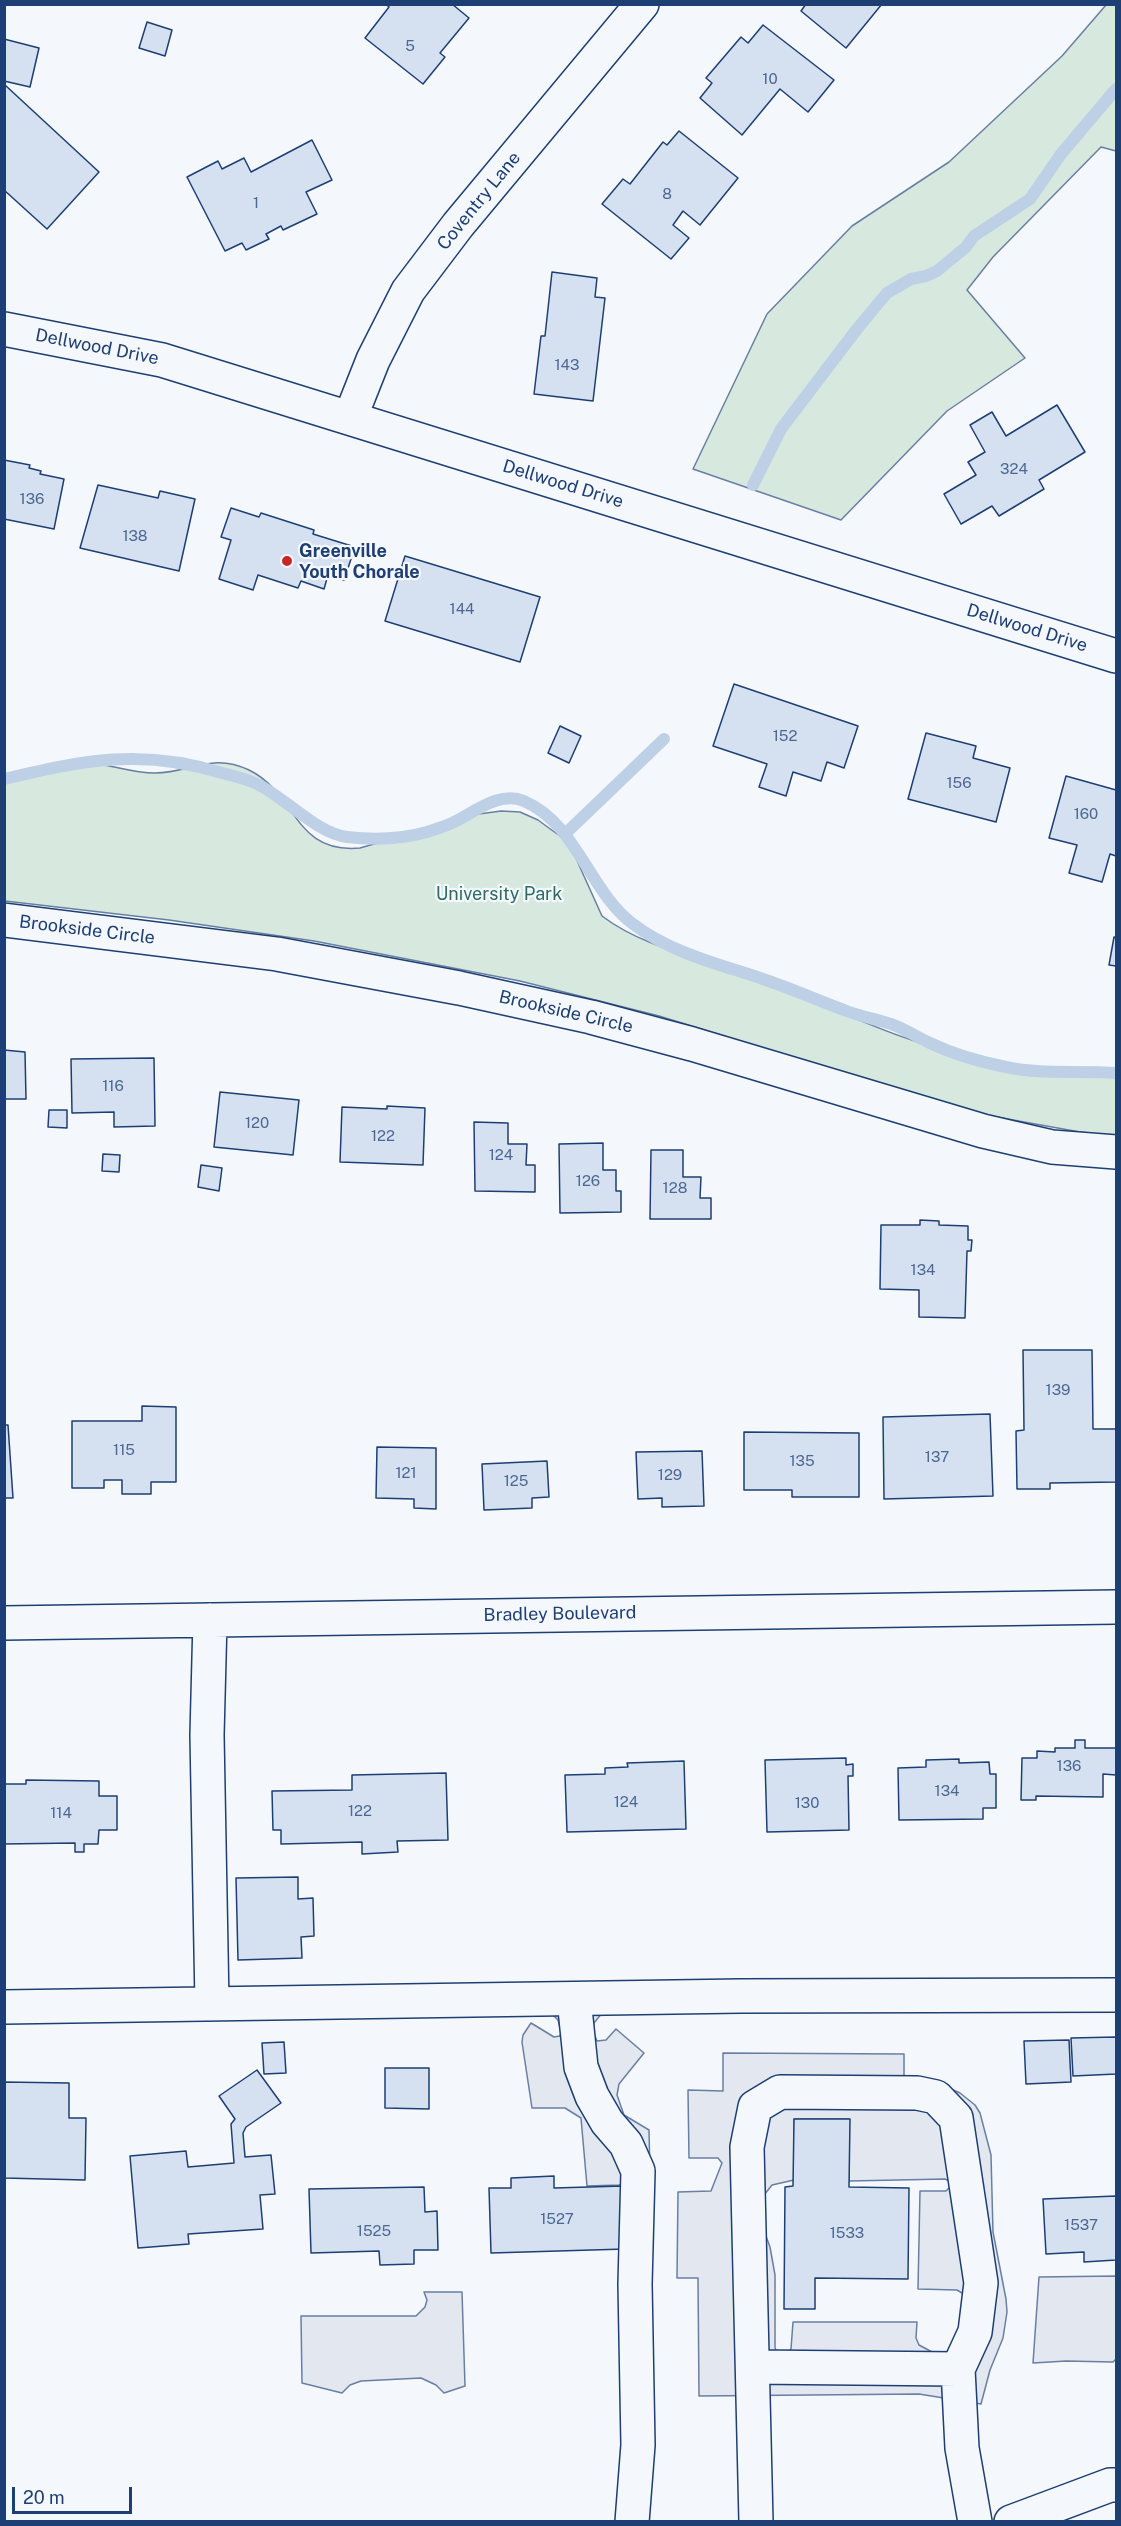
<!DOCTYPE html>
<style>
body{margin:0}
#map{position:relative;width:1121px;height:2526px;overflow:hidden;background:#f4f7fb;font-family:"Public Sans",sans-serif}
canvas{display:block}
.frame{position:absolute;inset:0;border:6px solid #1d3f73;pointer-events:none}
.scale{position:absolute;left:12px;top:2487px;width:120px;height:27px;box-sizing:border-box;border:3px solid #1d3f73;border-top:0;padding-left:8px;font-size:18px;line-height:21px;white-space:nowrap;color:#1d3f73;-webkit-text-stroke:4px #f4f7fb;paint-order:stroke}
</style>
<div id="map">
<canvas width="1121" height="2526"></canvas>
<div class="frame"></div>
<div class="scale">20 m</div>
</div>
<script>
const ctx = document.querySelector('canvas').getContext('2d');
ctx.lineJoin = 'round';
function fill(path, color) {
  ctx.fillStyle = color;
  ctx.fill(path, 'evenodd');
}
function stroke(path, color, width, dash) {
  ctx.strokeStyle = color;
  ctx.lineWidth = width;
  ctx.lineCap = dash ? 'butt' : 'round';
  ctx.setLineDash(dash || []);
  ctx.stroke(path);
}
function label(font, color, halo, rows, align = 'center') {
  ctx.font = font + ' "Public Sans",sans-serif';
  ctx.lineWidth = 4.5;
  ctx.setLineDash([]);
  ctx.textBaseline = 'middle';
  ctx.strokeStyle = halo;
  ctx.fillStyle = color;
  for (const [text, x, y, turn = 0] of rows) {
    ctx.save();
    ctx.translate(x, y);
    ctx.rotate((+turn || 0) * Math.PI / 180);
    ctx.textAlign = isNaN(turn) ? turn : align;
    if (halo) ctx.strokeText(text, 0, 0);
    ctx.fillText(text, 0, 0);
    ctx.restore();
  }
}
const green = new Path2D(`
 M 1106,5 L 1116,5 L 1116,151 L 1101,147 L 993,257 L 967,290 L 1025,358 L 947,411 L 841,520 L 693,469 L 767,314 L 852,226 L 949,162 L 1062,56 Z
 M 82,762 C 107,763 130,773 155,773 C 191,773 211,752 249,770 C 298,794 293,854 360,848 L 479,814 L 501,811 L 520,812 L 538,820 L 564,839 L 574,854 L 602,916 C 644,948 702,958 750,976 C 826,1004 901,1043 981,1060 C 1022,1069 1074,1071 1116,1076 L 1116,1136 L 1091,1134 L 974,1113 L 659,1016 L 520,981 L 314,941 L 169,920 L 5,901 L 5,774 Z`);
fill(green, '#d7e8df');
stroke(green, '#687fa3', 1.5);
const parking = new Path2D(`
 M 602,2013 L 594,2023 L 593,2031 L 597,2041 L 606,2040 L 616,2029 L 644,2053 L 619,2084 L 617,2095 L 624,2115 L 649,2130 L 650,2176 L 619,2185 L 587,2186 L 581,2118 L 565,2108 L 532,2108 L 522,2042 L 523,2035 L 531,2023 L 554,2037 L 560,2036 L 561,2032 L 558,2020 L 552,2014 Z
 M 723,2053 L 904,2054 L 904,2081 L 944,2086 L 960,2093 L 975,2105 L 980,2113 L 991,2155 L 993,2232 L 1006,2299 L 1007,2312 L 1003,2338 L 990,2370 L 981,2404 L 919,2394 L 699,2396 L 698,2278 L 677,2278 L 678,2192 L 711,2191 L 722,2163 L 718,2158 L 689,2158 L 688,2090 L 723,2091 ZM 794,2119 L 849,2119 L 849,2181 L 945,2179 L 949,2181 L 950,2187 L 946,2191 L 920,2191 L 918,2289 L 957,2290 L 967,2296 L 955,2347 L 948,2354 L 934,2353 L 919,2345 L 916,2338 L 917,2322 L 793,2322 L 791,2349 L 786,2353 L 777,2352 L 775,2348 L 775,2275 L 770,2247 L 760,2220 L 761,2199 L 772,2185 L 794,2180 Z
 M 1116,2276 L 1116,2359 L 1113,2362 L 1066,2361 L 1033,2363 L 1039,2277 Z
 M 424,2292 L 462,2292 L 465,2386 L 444,2393 L 436,2385 L 421,2378 L 361,2381 L 350,2385 L 342,2393 L 302,2383 L 301,2316 L 416,2316 L 425,2307 L 427,2300 Z`);
fill(parking, '#e3e8f0');
stroke(parking, '#687fa3', 1.5);
stroke(new Path2D(`
 M 753,485 L 781,429 L 857,329 L 887,293 L 911,279 L 926,276 L 937,271 L 966,247 L 974,236 L 1030,199 L 1061,154 L 1116,89
 M 4,779 C 83,760 143,748 222,773 C 234,776 247,779 257,784 C 286,798 316,833 347,837 C 373,840 402,839 427,832 C 436,829 447,826 456,821 C 476,811 500,791 524,801 C 577,824 589,891 633,924 C 671,953 719,964 763,979 C 790,988 817,1000 844,1010 C 859,1016 875,1019 891,1024 C 905,1029 917,1037 930,1043 C 953,1054 981,1062 1006,1067 C 1042,1075 1080,1070 1116,1073
 M 565,834 L 664,739`), '#bed0e5', 12);
const building = new Path2D(`
 M 386,4 L 452,4 L 469,18 L 440,53 L 445,57 L 423,84 L 365,38 L 389,7 Z
 M 806,4 L 882,4 L 846,48 L 801,11 Z
 M 147,22 L 172,30 L 165,56 L 139,48 Z
 M 763,25 L 834,80 L 808,112 L 780,89 L 742,135 L 700,98 L 712,83 L 706,78 L 741,37 L 748,43 Z
 M 4,39 L 39,48 L 30,87 L 4,81 Z
 M 5,85 L 99,172 L 47,229 L 4,190 Z
 M 679,131 L 738,178 L 700,225 L 683,211 L 673,225 L 689,238 L 671,259 L 602,204 L 623,179 L 630,184 L 663,142 L 667,145 Z
 M 312,140 L 332,180 L 306,192 L 317,214 L 283,230 L 281,226 L 266,234 L 269,239 L 246,250 L 242,243 L 225,251 L 187,177 L 218,161 L 222,169 L 244,158 L 251,172 Z
 M 552,272 L 597,278 L 595,297 L 605,298 L 593,401 L 534,394 L 541,336 L 545,336 Z
 M 1057,405 L 1085,452 L 1039,480 L 1044,489 L 999,516 L 992,506 L 961,524 L 944,494 L 976,475 L 968,462 L 985,452 L 970,425 L 992,412 L 1006,436 Z
 M 4,460 L 30,465 L 29,468 L 41,471 L 40,474 L 64,479 L 54,529 L 4,519 Z
 M 98,485 L 158,498 L 160,491 L 195,499 L 179,571 L 80,548 Z
 M 231,508 L 259,517 L 261,513 L 314,530 L 313,534 L 355,547 L 344,580 L 328,575 L 324,589 L 301,581 L 298,588 L 258,575 L 253,590 L 219,579 L 231,540 L 221,537 Z
 M 405,556 L 540,597 L 520,662 L 385,621 Z
 M 734,684 L 858,726 L 844,768 L 827,762 L 821,781 L 793,772 L 786,796 L 759,787 L 767,764 L 713,746 Z
 M 560,726 L 581,736 L 569,763 L 548,753 Z
 M 926,733 L 976,746 L 973,758 L 1010,768 L 996,822 L 908,799 Z
 M 1066,776 L 1116,790 L 1116,856 L 1110,854 L 1102,882 L 1069,873 L 1077,845 L 1049,838 Z
 M 1114,937 L 1116,938 L 1116,966 L 1109,965 Z
 M 4,1050 L 25,1052 L 26,1099 L 4,1099 Z
 M 154,1058 L 155,1126 L 114,1127 L 114,1112 L 72,1113 L 71,1059 Z
 M 220,1092 L 299,1100 L 293,1155 L 214,1147 Z
 M 387,1106 L 425,1108 L 423,1165 L 340,1162 L 342,1107 L 387,1109 Z
 M 49,1110 L 67,1110 L 67,1128 L 48,1127 Z
 M 474,1122 L 508,1123 L 508,1144 L 527,1144 L 526,1165 L 535,1165 L 535,1192 L 475,1191 Z
 M 603,1143 L 603,1170 L 616,1170 L 616,1191 L 621,1191 L 621,1212 L 560,1213 L 559,1144 Z
 M 651,1150 L 683,1150 L 683,1177 L 701,1177 L 700,1198 L 711,1198 L 711,1219 L 650,1219 Z
 M 103,1154 L 120,1155 L 119,1172 L 102,1171 Z
 M 201,1165 L 222,1168 L 219,1191 L 198,1187 Z
 M 920,1220 L 939,1221 L 939,1225 L 968,1226 L 968,1240 L 972,1240 L 971,1251 L 967,1251 L 965,1318 L 919,1317 L 919,1290 L 880,1289 L 881,1225 L 920,1225 Z
 M 1023,1350 L 1092,1350 L 1093,1429 L 1116,1429 L 1116,1482 L 1050,1483 L 1050,1489 L 1017,1489 L 1016,1431 L 1024,1430 Z
 M 142,1406 L 176,1407 L 176,1482 L 151,1482 L 151,1494 L 122,1494 L 122,1480 L 104,1480 L 104,1488 L 72,1488 L 72,1421 L 142,1421 Z
 M 990,1414 L 993,1496 L 884,1499 L 883,1417 Z
 M 4,1425 L 8,1425 L 13,1498 L 4,1498 Z
 M 744,1432 L 859,1433 L 859,1497 L 792,1497 L 792,1490 L 744,1490 Z
 M 377,1447 L 436,1448 L 436,1509 L 414,1508 L 414,1499 L 376,1498 Z
 M 702,1451 L 704,1506 L 662,1507 L 662,1498 L 638,1499 L 636,1452 Z
 M 547,1461 L 549,1497 L 532,1498 L 532,1508 L 484,1510 L 482,1464 Z
 M 1075,1740 L 1085,1740 L 1085,1748 L 1116,1748 L 1116,1775 L 1103,1774 L 1103,1797 L 1036,1796 L 1036,1800 L 1021,1800 L 1022,1758 L 1037,1758 L 1037,1751 L 1055,1752 L 1055,1748 L 1075,1748 Z
 M 846,1758 L 846,1765 L 853,1764 L 853,1776 L 848,1776 L 849,1830 L 767,1832 L 765,1760 Z
 M 959,1759 L 959,1763 L 989,1762 L 990,1774 L 996,1774 L 996,1808 L 983,1808 L 983,1819 L 899,1820 L 898,1768 L 926,1767 L 926,1760 Z
 M 684,1761 L 686,1829 L 567,1832 L 565,1775 L 605,1774 L 605,1768 L 628,1767 L 627,1763 Z
 M 446,1773 L 448,1840 L 397,1841 L 398,1852 L 362,1854 L 362,1842 L 281,1844 L 281,1830 L 273,1830 L 272,1791 L 352,1790 L 352,1775 Z
 M 26,1780 L 99,1781 L 99,1796 L 117,1796 L 117,1830 L 99,1830 L 98,1844 L 84,1844 L 84,1852 L 75,1852 L 75,1843 L 4,1844 L 4,1784 L 26,1784 Z
 M 298,1877 L 298,1899 L 313,1898 L 314,1936 L 301,1937 L 302,1958 L 238,1960 L 236,1878 Z
 M 1116,2037 L 1116,2074 L 1073,2076 L 1071,2038 Z
 M 1069,2040 L 1071,2082 L 1026,2084 L 1024,2041 Z
 M 284,2042 L 286,2073 L 264,2074 L 262,2043 Z
 M 385,2068 L 429,2068 L 429,2109 L 385,2108 Z
 M 257,2070 L 281,2103 L 246,2127 L 243,2133 L 245,2157 L 271,2155 L 275,2194 L 260,2195 L 263,2229 L 188,2234 L 189,2244 L 138,2248 L 130,2156 L 186,2151 L 188,2167 L 234,2163 L 231,2124 L 235,2119 L 219,2096 Z
 M 4,2082 L 69,2083 L 69,2118 L 86,2118 L 85,2180 L 4,2178 Z
 M 794,2119 L 850,2119 L 849,2187 L 909,2188 L 908,2279 L 815,2278 L 815,2309 L 784,2309 L 785,2187 L 793,2186 Z
 M 554,2176 L 554,2188 L 623,2186 L 625,2249 L 491,2253 L 489,2188 L 511,2188 L 511,2178 Z
 M 424,2187 L 425,2212 L 437,2211 L 438,2250 L 414,2250 L 414,2264 L 380,2265 L 379,2251 L 311,2253 L 309,2189 Z
 M 1116,2196 L 1116,2260 L 1084,2262 L 1084,2252 L 1046,2254 L 1043,2199 Z`);
fill(building, '#d5e0f0');
stroke(building, '#1d3f73', 1.5);
const minor = new Path2D(`
 M 4,329 L 162,360 L 1116,656
 M 350,418 L 373,360 L 408,291 L 458,225 L 642,4
 M 4,920 L 277,954 L 459,988 L 591,1017 L 692,1044 L 983,1131 L 1052,1147 L 1116,1152
 M 210,1620 L 207,1735 L 212,2004
 M 4,1623 L 1116,1607
 M 574,1999 L 581,2067 L 592,2096 L 607,2122 L 626,2144 L 638,2171 L 635,2284 L 638,2445 L 632,2522
 M 4,2007 L 741,1996 L 1116,1995
 M 753,2367 L 958,2369
 M 756,2522 L 747,2147 L 755,2107 L 780,2092 L 917,2093 L 936,2097 L 956,2118 L 981,2283 L 975,2332 L 958,2369 L 962,2448 L 975,2522`);
const major = new Path2D(`
 M 1011,2522 L 1110,2485 L 1116,2485`);
stroke(minor, '#1d3f73', 36);
stroke(major, '#1d3f73', 36);
stroke(minor, '#f4f7fb', 33);
stroke(major, '#f4f7fb', 33);
for (const [x, y, r, color] of [
 [287,561,6,"#c62828"]
]) {
  const dot = new Path2D();
  dot.arc(x, y, r, 0, 2 * Math.PI);
  ctx.fillStyle = color;
  ctx.fill(dot);
  stroke(dot, '#f4f7fb', 2);
}
label('15px', '#4b6792', null, [
 ["5",410,46],
 ["10",770,79],
 ["8",667,194],
 ["1",256,203],
 ["143",567,365],
 ["324",1014,469],
 ["136",32,499],
 ["138",135,536],
 ["144",462,609],
 ["152",785,736],
 ["156",959,783],
 ["160",1086,814],
 ["116",113,1086],
 ["120",257,1123],
 ["122",383,1136],
 ["124",501,1155],
 ["126",588,1181],
 ["128",675,1188],
 ["134",923,1270],
 ["139",1058,1390],
 ["115",124,1450],
 ["137",937,1457],
 ["135",802,1461],
 ["121",406,1473],
 ["129",670,1475],
 ["125",516,1481],
 ["136",1069,1766],
 ["134",947,1791],
 ["124",626,1802],
 ["130",807,1803],
 ["122",360,1811],
 ["114",61,1813],
 ["1527",557,2219],
 ["1537",1081,2225],
 ["1525",374,2231],
 ["1533",847,2233]
]);
label('18px', '#1d3f73', '#f4f7fb', [
 ["Coventry Lane",479,201,-51],
 ["Dellwood Drive",97,347,11],
 ["Dellwood Drive",563,484,17],
 ["Dellwood Drive",1027,628,17],
 ["Brookside Circle",87,930,7],
 ["Brookside Circle",566,1012,13],
 ["Bradley Boulevard",560,1614,-1]
]);
label('bold 18px', '#1d3f73', '#f4f7fb', [
 ["Greenville",299,551],
 ["Youth Chorale",299,572]
], 'left');
label('18px', '#2c6c60', '#f4f7fb', [
 ["University Park",499,894]
]);
</script>
